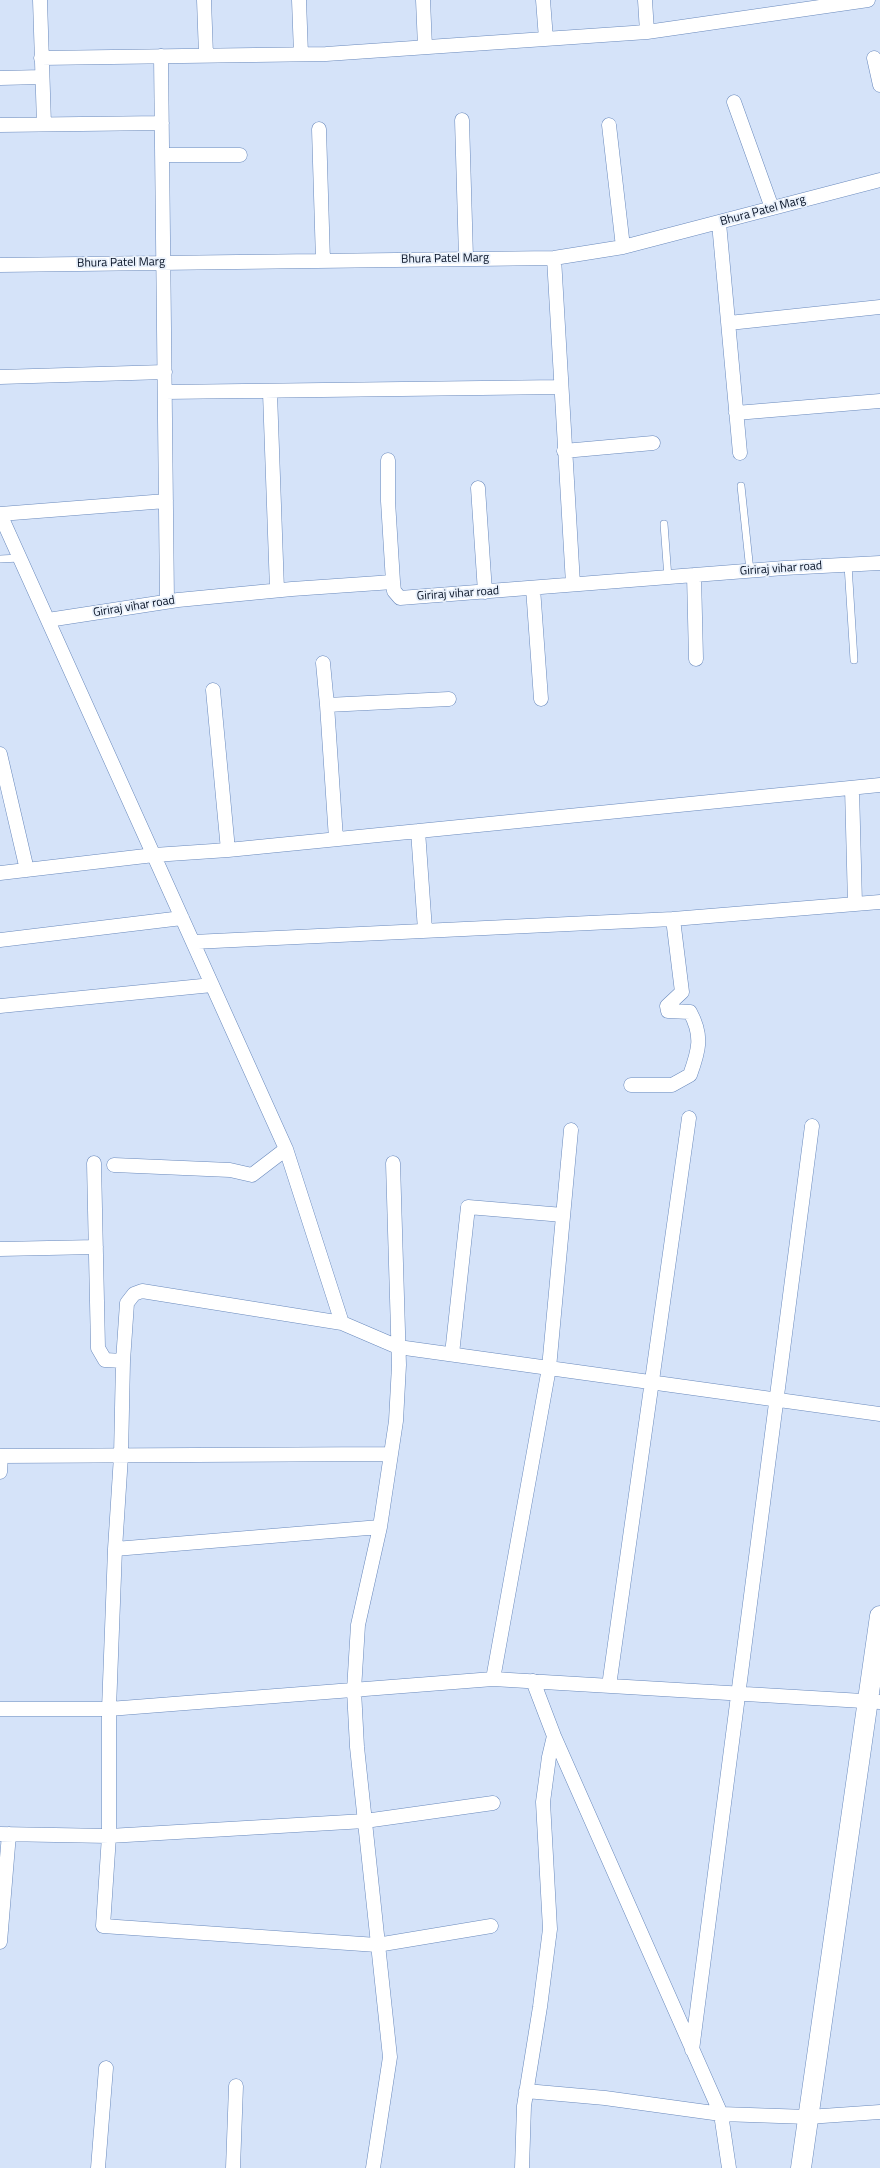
<!DOCTYPE html>
<style>
body{margin:0}
canvas{display:block;background:#d5e3f9}
</style>
<canvas width="880" height="2168"></canvas>
<script>
const ctx = document.querySelector('canvas').getContext('2d');
ctx.lineJoin = 'round';
function stroke(path, color, width, dash) {
  ctx.strokeStyle = color;
  ctx.lineWidth = width;
  ctx.lineCap = dash ? 'butt' : 'round';
  ctx.setLineDash(dash || []);
  ctx.stroke(path);
}
function label(font, color, halo, rows, align = 'center') {
  ctx.font = font + ' "Titillium Web",sans-serif';
  ctx.lineWidth = 3.5;
  ctx.setLineDash([]);
  ctx.textBaseline = 'middle';
  ctx.strokeStyle = halo;
  ctx.fillStyle = color;
  for (const [text, x, y, turn = 0] of rows) {
    ctx.save();
    ctx.translate(x, y);
    ctx.rotate((+turn || 0) * Math.PI / 180);
    ctx.textAlign = isNaN(turn) ? turn : align;
    if (halo) ctx.strokeText(text, 0, 0);
    ctx.fillText(text, 0, 0);
    ctx.restore();
  }
}
const lane = new Path2D(`
 M 741,486 L 750,571
 M 664,524 L 668,578
 M 0,559 L 20,558
 M 848,565 L 854,660`);
const street = new Path2D(`
 M 40,0 L 44,124
 M 204,0 L 206,55
 M 299,0 L 301,54
 M 423,0 L 425,47
 M 543,0 L 546,39
 M 645,0 L 647,32
 M 161,56 L 167,601
 M 41,58 L 326,54 L 647,32 L 868,0
 M 874,58 L 880,85
 M 0,78 L 42,77
 M 734,102 L 772,208
 M 462,120 L 466,258
 M 0,125 L 162,123
 M 609,125 L 623,247
 M 319,129 L 323,261
 M 162,155 L 240,155
 M 719,223 L 740,453
 M 554,258 L 573,584
 M 0,265 L 554,258 L 623,247 L 880,180
 M 729,323 L 880,307
 M 0,377 L 165,372
 M 165,392 L 560,387
 M 270,393 L 277,590
 M 736,413 L 880,401
 M 564,451 L 653,443
 M 388,460 L 388,501 L 393,582
 M 478,488 L 485,592
 M 0,514 L 286,1149
 M 0,514 L 166,501
 M 694,575 L 696,659
 M 533,588 L 541,699
 M 48,620 L 178,600 L 292,589 L 393,582 L 394,591 L 400,598 L 784,568 L 880,563
 M 323,663 L 327,705
 M 213,690 L 228,850
 M 0,754 L 27,870
 M 852,788 L 855,904
 M 418,831 L 425,930
 M 336,839 L 327,705 L 449,699
 M 0,873 L 154,855 L 228,850 L 880,785
 M 0,940 L 182,918
 M 193,942 L 673,919 L 880,902
 M 0,1006 L 212,985
 M 631,1085 L 672,1085 L 690,1075 C 699,1050 703,1036 690,1012 L 668,1011 L 667,1006 L 682,992 L 673,919
 M 94,1163 L 98,1348 L 105,1360 L 123,1361
 M 114,1165 L 230,1170 L 252,1175 L 286,1149 L 342,1323
 M 0,1249 L 96,1247
 M 452,1354 L 468,1207 L 563,1215
 M 0,1456 L 391,1454
 M 0,1472 L 1,1456
 M 115,1549 L 380,1527
 M 493,1679 L 549,1368 L 571,1130
 M 533,1681 L 554,1736 L 721,2114 L 729,2168
 M 609,1686 L 689,1118
 M 0,1709 L 109,1709 L 493,1679 L 880,1702
 M 0,1834 L 109,1836 L 365,1821 L 493,1803
 M 491,1926 L 377,1945 L 103,1926 L 109,1836 L 109,1709 L 115,1549 L 121,1456 L 123,1361 L 127,1303 L 134,1294 L 142,1291 L 342,1323 L 398,1347 L 880,1414
 M 0,1942 L 9,1834
 M 692,2050 L 812,1126
 M 526,2091 L 605,2098 L 721,2114 L 808,2117 L 880,2112
 M 98,2168 L 106,2068
 M 233,2168 L 236,2086
 M 373,2168 L 390,2057 L 357,1747 L 354,1690 L 358,1625 L 380,1527 L 396,1421 L 399,1365 L 393,1163
 M 522,2168 L 524,2106 L 540,2007 L 550,1929 L 543,1802 L 549,1757 L 554,1736`);
const secondary = new Path2D(`
 M 801,2168 L 880,1616`);
stroke(lane, '#6989bc', 8);
stroke(street, '#6989bc', 15);
stroke(secondary, '#6989bc', 21);
stroke(lane, '#fff', 7);
stroke(street, '#fff', 14);
stroke(secondary, '#fff', 20);
label('12px', '#051023', '#e8f0fb', [
 ["Bhura Patel Marg",763,211,-15],
 ["Bhura Patel Marg",445,259,-1],
 ["Bhura Patel Marg",121,263,-1],
 ["Giriraj vihar road",781,569,-4],
 ["Giriraj vihar road",458,594,-4],
 ["Giriraj vihar road",134,607,-9]
]);
</script>
